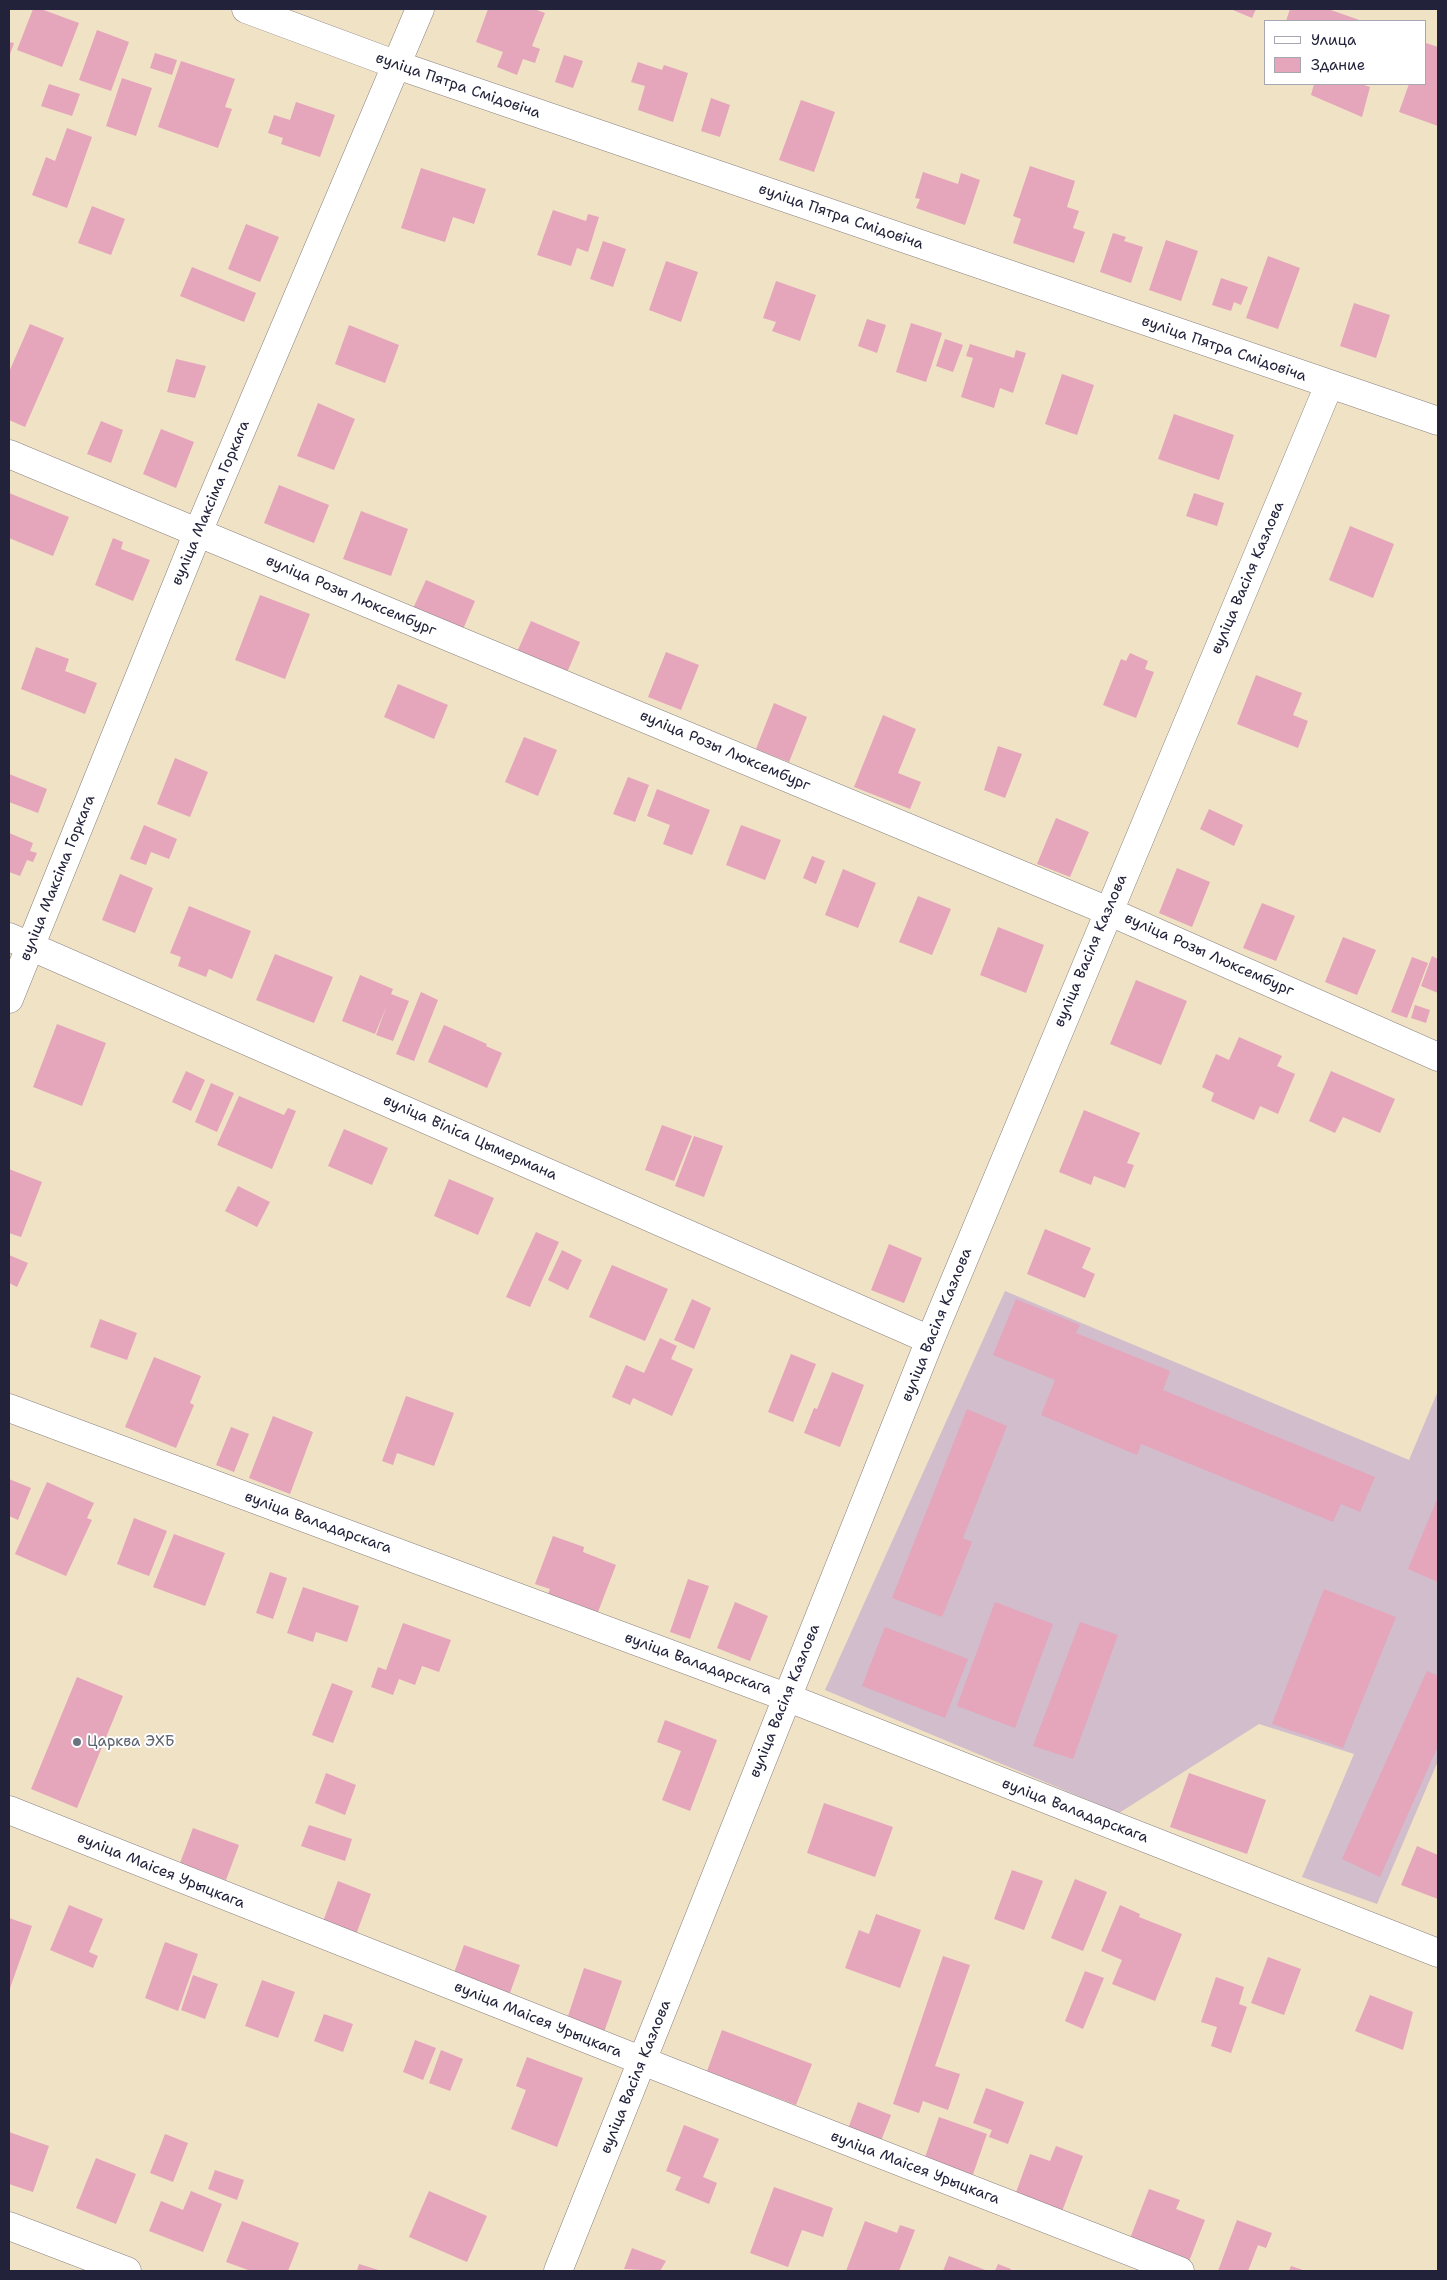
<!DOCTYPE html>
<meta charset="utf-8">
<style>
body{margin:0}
#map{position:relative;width:1447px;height:2280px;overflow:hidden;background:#f0e2c5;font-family:"Shantell Sans",sans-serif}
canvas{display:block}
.frame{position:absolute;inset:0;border:10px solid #22223b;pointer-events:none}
.legend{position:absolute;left:1264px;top:20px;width:162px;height:65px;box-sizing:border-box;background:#fff;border:1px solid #a7a7b1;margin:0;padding:6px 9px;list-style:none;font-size:15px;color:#22223b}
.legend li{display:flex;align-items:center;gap:10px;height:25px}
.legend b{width:25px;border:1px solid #a7a7b1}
</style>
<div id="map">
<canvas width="1447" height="2280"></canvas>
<div class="frame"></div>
<ul class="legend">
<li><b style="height:6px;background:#fff"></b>Улица</li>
<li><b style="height:14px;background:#e5a5bb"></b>Здание</li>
</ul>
</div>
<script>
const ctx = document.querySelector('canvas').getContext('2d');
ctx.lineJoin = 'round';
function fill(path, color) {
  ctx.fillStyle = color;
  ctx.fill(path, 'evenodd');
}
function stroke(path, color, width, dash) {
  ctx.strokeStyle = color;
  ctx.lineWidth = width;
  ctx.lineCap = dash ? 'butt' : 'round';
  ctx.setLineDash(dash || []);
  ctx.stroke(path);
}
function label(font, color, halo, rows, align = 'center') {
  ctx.font = font + ' "Shantell Sans",sans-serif';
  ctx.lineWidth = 4;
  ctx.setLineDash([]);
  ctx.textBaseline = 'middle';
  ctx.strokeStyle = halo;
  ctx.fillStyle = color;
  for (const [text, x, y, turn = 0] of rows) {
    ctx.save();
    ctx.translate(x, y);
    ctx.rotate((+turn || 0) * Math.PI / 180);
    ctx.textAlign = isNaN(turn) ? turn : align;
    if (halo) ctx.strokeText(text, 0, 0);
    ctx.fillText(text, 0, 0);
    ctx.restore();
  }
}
fill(new Path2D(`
 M 1005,1291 L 1409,1460 L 1438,1391 L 1438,1761 L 1377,1904 L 1302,1877 L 1354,1754 L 1259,1724 L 1119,1813 L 825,1690 Z`), '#d1bdcc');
fill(new Path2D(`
 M 33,9 L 41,9 L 79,23 L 62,67 L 17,50 Z
 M 488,9 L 534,9 L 545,13 L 532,46 L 540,49 L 535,63 L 523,59 L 517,75 L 497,67 L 503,52 L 476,42 Z
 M 1233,9 L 1256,9 L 1252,18 L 1233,10 Z
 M 1290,9 L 1328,9 L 1362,21 L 1286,21 Z
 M 97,30 L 129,42 L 111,91 L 79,80 Z
 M 9,42 L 14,43 L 9,57 Z
 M 1426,43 L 1438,47 L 1438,126 L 1399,112 L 1409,84 L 1426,84 Z
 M 155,53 L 177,60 L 172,75 L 150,68 Z
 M 564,55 L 583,61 L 573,88 L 555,82 Z
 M 181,61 L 235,79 L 225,107 L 232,109 L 218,148 L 158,127 Z
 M 638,62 L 662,70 L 664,65 L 688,73 L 673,122 L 638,110 L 645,86 L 631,82 Z
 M 122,78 L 152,88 L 136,136 L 106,126 Z
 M 49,84 L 80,94 L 72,116 L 41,106 Z
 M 1314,84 L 1361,84 L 1370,87 L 1362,117 L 1311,95 Z
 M 711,98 L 730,105 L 720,137 L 701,131 Z
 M 801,100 L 835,112 L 814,172 L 779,160 Z
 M 296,102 L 335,115 L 320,157 L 281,144 L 283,138 L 268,133 L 274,115 L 290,120 Z
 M 67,128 L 92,137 L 67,208 L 32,195 L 46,157 L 55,161 Z
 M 1030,166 L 1075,181 L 1067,207 L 1079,211 L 1073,228 L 1085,232 L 1074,263 L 1013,243 L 1021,219 L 1013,216 Z
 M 421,168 L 486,189 L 474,224 L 453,217 L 445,242 L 401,228 Z
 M 923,172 L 958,184 L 961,173 L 980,180 L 965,225 L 916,208 L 920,199 L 915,198 Z
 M 92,206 L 125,219 L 111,255 L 78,243 Z
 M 553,210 L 586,221 L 588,214 L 599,217 L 588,252 L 577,248 L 571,266 L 537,255 Z
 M 246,224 L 279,237 L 260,282 L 228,269 Z
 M 1113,233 L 1126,237 L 1124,241 L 1143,247 L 1131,283 L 1100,272 Z
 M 1166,240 L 1198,251 L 1181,301 L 1149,290 Z
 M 603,241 L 626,249 L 613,287 L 590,279 Z
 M 1268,256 L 1300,268 L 1278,329 L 1246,318 Z
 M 666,261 L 698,272 L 681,322 L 649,310 Z
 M 192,267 L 256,293 L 244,322 L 180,296 Z
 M 1221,278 L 1248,287 L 1241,305 L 1234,302 L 1231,311 L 1212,305 Z
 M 776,281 L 816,295 L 800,341 L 772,331 L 776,322 L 763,318 Z
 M 1354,303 L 1390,315 L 1376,358 L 1340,346 Z
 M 867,319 L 886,325 L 877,353 L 858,346 Z
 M 911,323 L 942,333 L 926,382 L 896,372 Z
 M 30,324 L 64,338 L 25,427 L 9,420 L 9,372 Z
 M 349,325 L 399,345 L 385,383 L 335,364 Z
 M 945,339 L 963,345 L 953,372 L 936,366 Z
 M 970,344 L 1014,358 L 1016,350 L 1026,353 L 1013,393 L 1000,388 L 994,408 L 961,397 L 973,358 L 966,356 Z
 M 176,359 L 206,366 L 195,398 L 167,392 Z
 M 1062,374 L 1094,385 L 1077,435 L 1045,424 Z
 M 318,403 L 355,419 L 334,470 L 297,456 Z
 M 1174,414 L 1234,435 L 1219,480 L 1158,459 Z
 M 101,421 L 123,430 L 111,463 L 87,454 Z
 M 161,429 L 194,442 L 176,488 L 143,474 Z
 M 279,485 L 329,505 L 314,543 L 264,523 Z
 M 9,493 L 69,517 L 53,556 L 9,538 Z
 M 1194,493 L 1224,503 L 1217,526 L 1186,516 Z
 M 361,511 L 408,529 L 391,576 L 343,559 Z
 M 1350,526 L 1394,544 L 1373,598 L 1329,580 Z
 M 113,538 L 123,542 L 121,549 L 150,560 L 133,601 L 95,585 Z
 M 426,580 L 475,601 L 461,634 L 411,613 Z
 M 260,595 L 310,614 L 285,679 L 235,660 Z
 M 531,621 L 580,642 L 566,675 L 516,654 Z
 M 36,647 L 69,659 L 65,671 L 97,683 L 85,714 L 21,689 Z
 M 666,652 L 699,665 L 681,710 L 648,697 Z
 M 1130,653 L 1148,661 L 1145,669 L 1154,672 L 1136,718 L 1103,705 L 1121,659 L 1126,661 Z
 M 1256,675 L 1302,693 L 1293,715 L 1308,721 L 1298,748 L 1237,724 Z
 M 398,684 L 448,705 L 434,739 L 384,717 Z
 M 774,703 L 807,717 L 789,762 L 756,749 Z
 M 883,715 L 916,729 L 898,773 L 921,782 L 910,809 L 854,787 Z
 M 524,737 L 557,750 L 538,796 L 505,782 Z
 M 998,746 L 1022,754 L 1005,798 L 984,790 Z
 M 175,758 L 208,772 L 190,817 L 157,804 Z
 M 9,774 L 47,789 L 38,813 L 9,802 Z
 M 628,777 L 649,785 L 635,822 L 613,814 Z
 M 657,789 L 710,810 L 692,855 L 663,844 L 670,825 L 647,816 Z
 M 1209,809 L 1243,825 L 1234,846 L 1200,829 Z
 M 1056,818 L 1089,832 L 1070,877 L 1037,864 Z
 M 144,825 L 177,839 L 169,859 L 151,852 L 146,865 L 130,859 Z
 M 741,825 L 781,840 L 765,880 L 726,865 Z
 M 9,833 L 33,843 L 30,851 L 37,853 L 33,862 L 27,860 L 20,876 L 9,872 Z
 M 812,856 L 825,861 L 816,884 L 803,878 Z
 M 1177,868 L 1210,882 L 1192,927 L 1159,913 Z
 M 843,869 L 876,883 L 858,928 L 825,915 Z
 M 120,874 L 153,888 L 135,933 L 102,920 Z
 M 918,896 L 951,909 L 932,955 L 899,942 Z
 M 1262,903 L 1295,916 L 1276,961 L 1243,948 Z
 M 189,906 L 251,931 L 232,979 L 209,969 L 206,977 L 178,966 L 181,957 L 170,953 Z
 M 998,927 L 1044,945 L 1026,993 L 980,975 Z
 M 1343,937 L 1376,950 L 1357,995 L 1325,982 Z
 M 275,954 L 333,977 L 314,1023 L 256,1000 Z
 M 1432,956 L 1438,959 L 1438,993 L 1421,986 Z
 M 1412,957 L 1428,963 L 1407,1018 L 1391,1012 Z
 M 360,975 L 393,989 L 391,994 L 409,1001 L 393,1041 L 376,1035 L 387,1005 L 375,1034 L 342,1021 Z
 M 1136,980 L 1187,1001 L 1161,1065 L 1110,1044 Z
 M 421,992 L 438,1000 L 414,1061 L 396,1054 Z
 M 1415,1005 L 1430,1010 L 1426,1023 L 1411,1018 Z
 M 57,1024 L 106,1043 L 82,1106 L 33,1087 Z
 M 444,1025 L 487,1044 L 486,1046 L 502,1053 L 487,1088 L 428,1062 Z
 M 1239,1037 L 1282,1056 L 1277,1066 L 1295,1074 L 1278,1114 L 1260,1106 L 1254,1120 L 1211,1101 L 1214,1093 L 1202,1087 L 1216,1054 L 1229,1060 Z
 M 186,1071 L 205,1080 L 191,1111 L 172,1102 Z
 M 1331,1071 L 1395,1099 L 1380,1133 L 1343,1117 L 1335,1133 L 1309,1121 Z
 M 211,1083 L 234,1093 L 217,1132 L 195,1122 Z
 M 239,1096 L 284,1115 L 288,1108 L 296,1111 L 272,1169 L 217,1145 Z
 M 1084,1110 L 1140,1133 L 1127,1163 L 1134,1165 L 1125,1188 L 1094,1176 L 1091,1185 L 1059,1172 Z
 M 662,1125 L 692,1136 L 674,1181 L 645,1170 Z
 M 344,1129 L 388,1148 L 372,1185 L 328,1166 Z
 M 694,1136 L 723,1146 L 704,1197 L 675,1186 Z
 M 9,1169 L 42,1182 L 21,1237 L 9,1233 Z
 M 449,1179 L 494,1198 L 478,1235 L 434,1216 Z
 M 238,1186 L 270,1202 L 257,1227 L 225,1211 Z
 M 1045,1229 L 1091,1248 L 1082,1268 L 1095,1274 L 1085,1298 L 1027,1274 Z
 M 536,1232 L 559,1242 L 530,1307 L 506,1297 Z
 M 889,1244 L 922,1258 L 904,1303 L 871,1290 Z
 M 562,1250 L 582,1260 L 568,1290 L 548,1280 Z
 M 9,1255 L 28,1263 L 17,1287 L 9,1283 Z
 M 612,1265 L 668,1289 L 645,1341 L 589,1317 Z
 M 692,1299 L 711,1308 L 694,1349 L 674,1340 Z
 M 1016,1299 L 1080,1325 L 1076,1333 L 1170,1371 L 1163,1390 L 1375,1477 L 1360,1512 L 1341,1504 L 1333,1522 L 1141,1444 L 1137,1455 L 1041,1415 L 1055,1380 L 993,1355 Z
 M 100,1319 L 137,1333 L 127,1360 L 90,1347 Z
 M 660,1338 L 677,1346 L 671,1359 L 693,1369 L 672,1416 L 633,1398 L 630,1405 L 612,1397 L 626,1365 L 644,1373 Z
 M 791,1354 L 816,1364 L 793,1422 L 768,1412 Z
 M 154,1357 L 201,1376 L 190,1403 L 194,1405 L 176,1448 L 125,1427 Z
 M 832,1372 L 864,1385 L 840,1447 L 804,1433 L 814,1408 L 817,1409 Z
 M 406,1396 L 454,1413 L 434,1466 L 397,1453 L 393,1465 L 382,1461 Z
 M 967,1409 L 1007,1426 L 963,1538 L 972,1542 L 942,1617 L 892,1598 Z
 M 273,1416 L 313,1432 L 290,1494 L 249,1478 Z
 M 231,1427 L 249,1434 L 234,1472 L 216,1465 Z
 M 9,1479 L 31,1488 L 18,1520 L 9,1516 Z
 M 47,1482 L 94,1503 L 87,1518 L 92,1520 L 66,1576 L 15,1554 Z
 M 1438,1497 L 1438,1582 L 1408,1569 Z
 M 134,1518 L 167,1531 L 149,1576 L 117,1564 Z
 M 174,1534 L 225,1553 L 205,1606 L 153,1587 Z
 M 553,1536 L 584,1547 L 583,1552 L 616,1565 L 598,1612 L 565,1600 L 546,1599 L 550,1589 L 535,1584 Z
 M 270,1572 L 287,1578 L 273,1619 L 256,1613 Z
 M 688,1579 L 709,1586 L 690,1639 L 670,1632 Z
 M 303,1587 L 359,1606 L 347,1642 L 316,1632 L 313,1642 L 287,1633 Z
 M 1324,1589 L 1396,1617 L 1343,1748 L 1272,1724 Z
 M 735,1602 L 768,1616 L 750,1661 L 717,1648 Z
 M 995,1602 L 1053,1624 L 1015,1728 L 957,1706 Z
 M 1080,1622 L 1118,1635 L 1073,1759 L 1033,1746 Z
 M 403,1623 L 451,1640 L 439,1672 L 422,1666 L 415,1685 L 399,1679 L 393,1695 L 371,1687 L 378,1667 L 386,1670 Z
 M 885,1627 L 968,1659 L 945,1718 L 862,1686 Z
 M 1427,1671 L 1438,1676 L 1438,1746 L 1380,1877 L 1342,1859 Z
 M 77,1677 L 123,1696 L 77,1808 L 31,1789 Z
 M 332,1683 L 353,1691 L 333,1743 L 312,1735 Z
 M 665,1720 L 717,1740 L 690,1811 L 662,1800 L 681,1751 L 657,1742 Z
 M 326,1773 L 356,1785 L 345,1815 L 315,1803 Z
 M 1189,1773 L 1266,1800 L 1247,1854 L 1170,1827 Z
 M 824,1803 L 893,1827 L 875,1877 L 807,1853 Z
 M 309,1825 L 352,1839 L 345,1861 L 301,1846 Z
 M 193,1828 L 239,1845 L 226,1880 L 180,1863 Z
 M 1417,1846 L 1438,1855 L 1438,1899 L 1401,1885 Z
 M 1012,1870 L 1043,1881 L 1024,1930 L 994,1919 Z
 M 1075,1879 L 1107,1892 L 1083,1951 L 1051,1938 Z
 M 338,1881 L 371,1894 L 354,1940 L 321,1927 Z
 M 69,1905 L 103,1919 L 89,1952 L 98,1956 L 93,1968 L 50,1950 Z
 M 1120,1905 L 1140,1914 L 1139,1917 L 1182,1934 L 1155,2001 L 1112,1984 L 1122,1960 L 1101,1951 Z
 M 876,1914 L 921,1930 L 900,1988 L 845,1968 L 859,1930 L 869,1934 Z
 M 9,1918 L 32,1926 L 9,1991 Z
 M 165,1942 L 198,1954 L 178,2011 L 145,1998 Z
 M 464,1945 L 520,1965 L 507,2001 L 451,1981 Z
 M 943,1956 L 970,1965 L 935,2066 L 960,2074 L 948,2110 L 923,2101 L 919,2113 L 893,2104 Z
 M 1268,1957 L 1301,1969 L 1284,2015 L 1251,2003 Z
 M 584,1968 L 622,1981 L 603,2035 L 566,2022 Z
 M 1085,1971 L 1104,1978 L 1083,2029 L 1065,2021 Z
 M 193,1975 L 218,1984 L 205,2019 L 181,2010 Z
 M 1216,1977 L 1244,1987 L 1239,2004 L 1247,2007 L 1231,2053 L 1211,2046 L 1217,2027 L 1201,2022 Z
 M 262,1980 L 295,1992 L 278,2038 L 245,2026 Z
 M 1370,1995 L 1413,2012 L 1403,2050 L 1355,2031 Z
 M 324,2014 L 353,2024 L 343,2052 L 314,2041 Z
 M 722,2030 L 812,2064 L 796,2105 L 707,2071 Z
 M 415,2040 L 436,2048 L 423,2080 L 403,2072 Z
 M 441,2050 L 463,2059 L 450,2091 L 429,2083 Z
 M 527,2057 L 583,2078 L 557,2147 L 511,2129 L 526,2090 L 516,2086 Z
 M 986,2088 L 1024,2102 L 1008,2144 L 989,2137 L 992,2130 L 973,2123 Z
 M 858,2102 L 891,2115 L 879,2146 L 846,2134 Z
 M 939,2117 L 987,2134 L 971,2180 L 923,2163 Z
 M 684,2125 L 719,2139 L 703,2177 L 717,2183 L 709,2204 L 675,2190 L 681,2177 L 666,2171 Z
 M 9,2132 L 49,2146 L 33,2192 L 9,2184 Z
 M 165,2134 L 188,2143 L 173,2182 L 150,2173 Z
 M 1056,2146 L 1083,2156 L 1058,2222 L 1015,2195 L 1030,2154 L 1050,2161 Z
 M 96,2158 L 136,2174 L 116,2224 L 76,2208 Z
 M 215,2170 L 244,2180 L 237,2200 L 208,2189 Z
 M 774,2187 L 833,2208 L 823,2237 L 802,2230 L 788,2267 L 750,2253 Z
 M 1149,2189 L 1180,2200 L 1176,2209 L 1205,2220 L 1188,2264 L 1129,2241 Z
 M 191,2191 L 222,2204 L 203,2252 L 149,2231 L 161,2201 L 183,2210 Z
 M 429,2191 L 487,2216 L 467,2262 L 409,2237 Z
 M 1237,2220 L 1272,2233 L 1266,2248 L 1258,2245 L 1248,2271 L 1218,2271 Z
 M 242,2221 L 299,2243 L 288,2271 L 251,2271 L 226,2262 Z
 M 865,2221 L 897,2233 L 900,2225 L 915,2230 L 899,2271 L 846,2271 Z
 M 632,2248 L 666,2261 L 660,2271 L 624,2269 Z
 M 949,2256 L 988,2271 L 943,2271 Z
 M 359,2264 L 382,2271 L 357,2271 Z
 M 998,2264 L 1011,2269 L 1010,2271 L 995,2271 Z
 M 1291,2266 L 1306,2271 L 1289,2271 Z`), '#e5a5bb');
const street = new Path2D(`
 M 246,9 L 397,65 L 1438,421
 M 9,454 L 1108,911 L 1438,1057
 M 9,937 L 930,1340
 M 9,999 L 198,532 L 420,9
 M 9,1408 L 786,1697 L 1438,1953
 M 9,1810 L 668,2071 L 1180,2271
 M 9,2226 L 127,2271
 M 558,2271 L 930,1340 L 1329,385`);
stroke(street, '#898280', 29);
stroke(street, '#fff', 28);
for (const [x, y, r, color] of [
 [77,1742,5,"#6b7280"]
]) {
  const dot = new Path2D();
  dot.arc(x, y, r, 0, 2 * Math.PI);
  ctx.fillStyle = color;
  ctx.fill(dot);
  stroke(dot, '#fff', 2);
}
label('15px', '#22223b', '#fff', [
 ["вуліца Пятра Смідовіча",458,86,19],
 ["вуліца Пятра Смідовіча",841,217,19],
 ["вуліца Пятра Смідовіча",1224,349,19],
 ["вуліца Максіма Горкага",211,503,-67],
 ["вуліца Васіля Казлова",1248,578,-67],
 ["вуліца Розы Люксембург",351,596,23],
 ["вуліца Розы Люксембург",725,751,23],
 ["вуліца Максіма Горкага",58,878,-68],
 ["вуліца Васіля Казлова",1091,951,-67],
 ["вуліца Розы Люксембург",1209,955,24],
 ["вуліца Віліса Цымермана",470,1138,24],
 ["вуліца Васіля Казлова",937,1325,-68],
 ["вуліца Валадарскага",318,1523,20],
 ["вуліца Валадарскага",698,1664,20],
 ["вуліца Васіля Казлова",785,1701,-68],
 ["вуліца Валадарскага",1075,1811,21],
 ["вуліца Маісея Урыцкага",161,1871,22],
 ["вуліца Маісея Урыцкага",538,2020,22],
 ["вуліца Васіля Казлова",636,2077,-68],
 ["вуліца Маісея Урыцкага",915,2168,21]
]);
label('15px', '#5b616d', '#fff', [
 ["Царква ЭХБ",87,1742]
], 'left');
</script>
